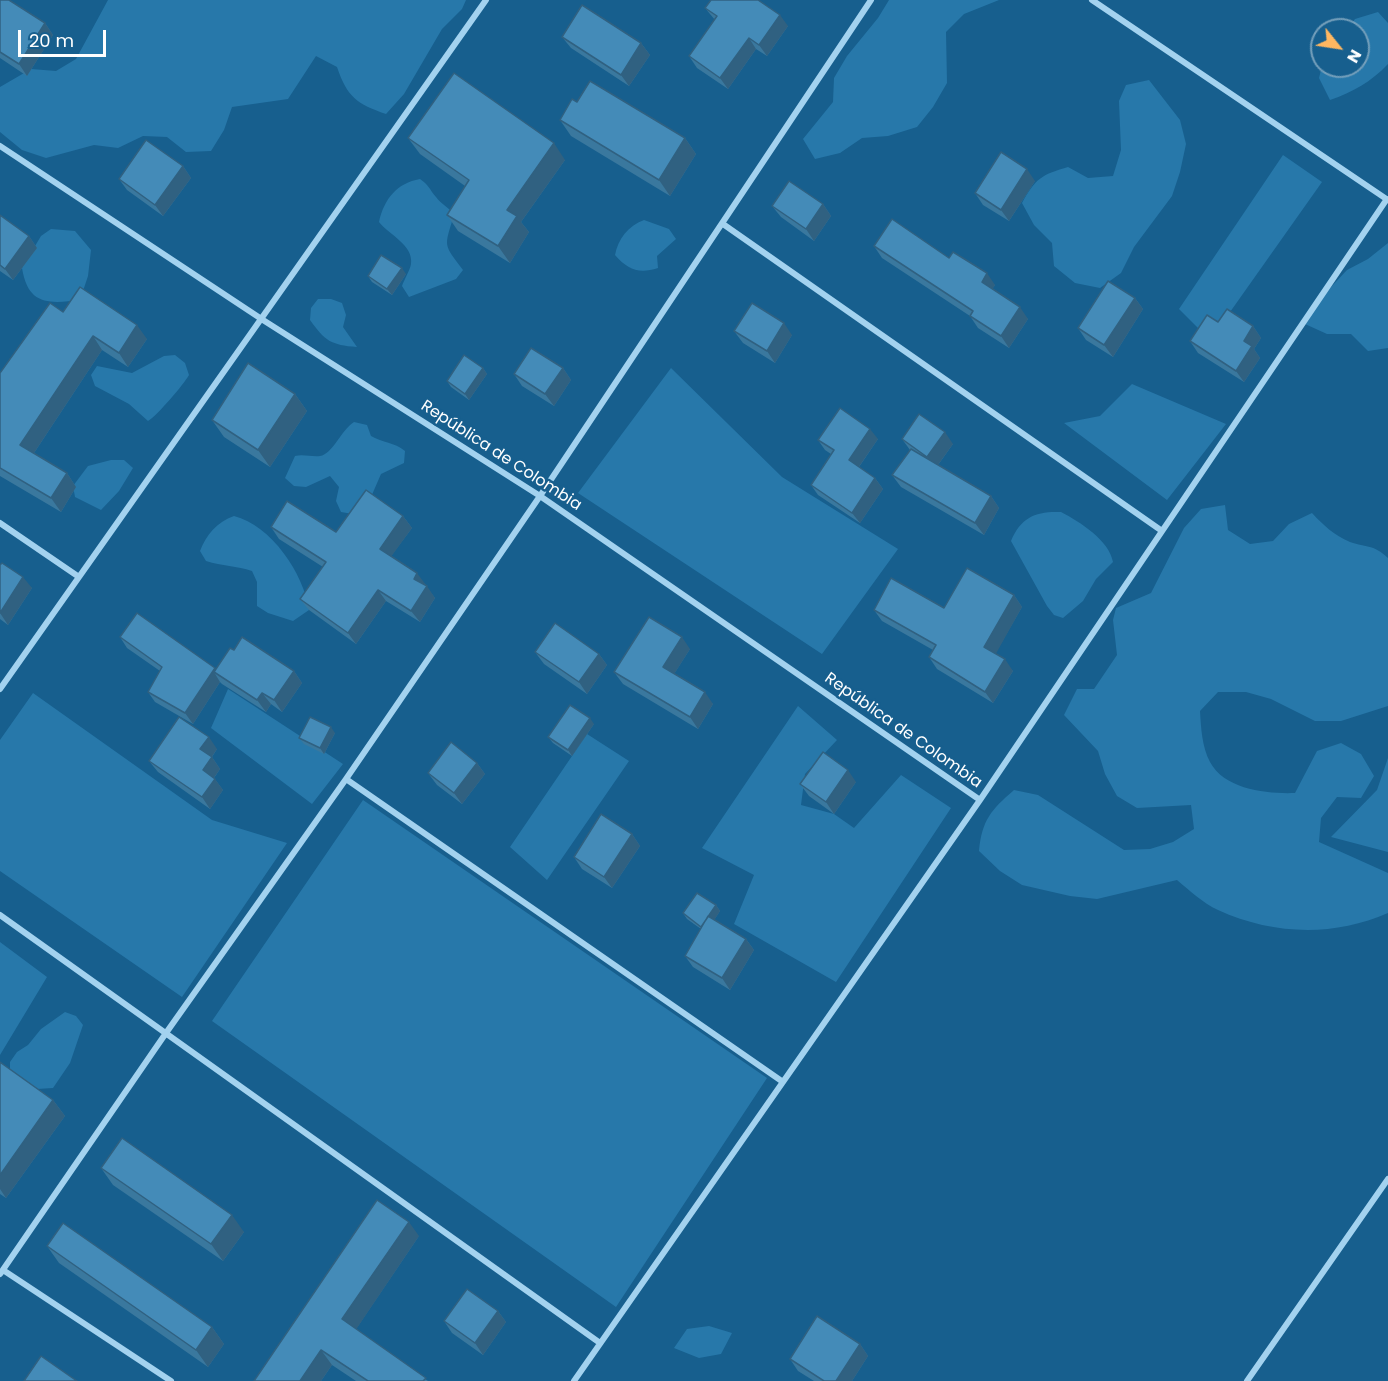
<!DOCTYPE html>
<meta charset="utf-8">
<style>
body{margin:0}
#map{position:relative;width:1388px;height:1381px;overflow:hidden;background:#175f8e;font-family:Poppins,sans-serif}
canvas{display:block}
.north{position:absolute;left:1310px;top:18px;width:60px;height:60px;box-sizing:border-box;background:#175f8e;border:2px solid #749fbb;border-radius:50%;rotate:120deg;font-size:16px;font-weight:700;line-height:24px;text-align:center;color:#fff}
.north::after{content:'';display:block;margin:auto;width:21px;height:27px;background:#ffb761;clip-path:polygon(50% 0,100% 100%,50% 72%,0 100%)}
.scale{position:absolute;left:18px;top:30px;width:88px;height:27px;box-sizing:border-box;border:3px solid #fff;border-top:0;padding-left:8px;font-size:18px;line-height:21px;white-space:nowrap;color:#fff;-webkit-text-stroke:4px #175f8e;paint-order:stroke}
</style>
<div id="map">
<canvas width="1388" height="1381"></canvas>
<div class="north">N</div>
<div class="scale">20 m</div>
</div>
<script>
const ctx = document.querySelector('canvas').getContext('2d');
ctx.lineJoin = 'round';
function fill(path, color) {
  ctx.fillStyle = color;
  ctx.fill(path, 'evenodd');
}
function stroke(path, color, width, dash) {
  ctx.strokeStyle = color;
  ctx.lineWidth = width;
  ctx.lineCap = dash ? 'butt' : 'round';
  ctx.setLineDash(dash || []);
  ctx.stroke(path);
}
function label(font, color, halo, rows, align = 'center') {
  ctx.font = font + ' Poppins,sans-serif';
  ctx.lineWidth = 5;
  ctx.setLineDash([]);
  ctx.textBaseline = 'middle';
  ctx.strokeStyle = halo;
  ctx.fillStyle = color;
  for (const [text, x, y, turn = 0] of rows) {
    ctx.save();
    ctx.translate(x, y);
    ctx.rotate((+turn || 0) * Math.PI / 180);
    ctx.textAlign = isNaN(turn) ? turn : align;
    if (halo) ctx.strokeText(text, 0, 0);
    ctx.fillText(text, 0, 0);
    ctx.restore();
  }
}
fill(new Path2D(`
 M 108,0 L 466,0 L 462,9 L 442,29 L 404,94 L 386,114 C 357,104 347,97 337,67 L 316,56 L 288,99 L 232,107 L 224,130 L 211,151 L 186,152 L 167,137 L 143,136 L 118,148 L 94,145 L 46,158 L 22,150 L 0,132 L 0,87 L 31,69 L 56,71 L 76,59 Z
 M 889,0 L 999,0 L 964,14 L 946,32 L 947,83 L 933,107 L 917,127 L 888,136 L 862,138 L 840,153 L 815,159 L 803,139 L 833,102 L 834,78 L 847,56 L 878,18 Z
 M 1378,12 L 1388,23 L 1388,64 C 1371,82 1353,92 1330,100 L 1319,78 L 1322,66 L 1358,66 L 1358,30 L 1347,30 L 1355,19 Z
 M 1149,80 L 1180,120 L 1186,144 L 1180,172 L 1172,196 L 1134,247 L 1121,273 L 1100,288 L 1075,283 L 1054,266 L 1052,243 L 1034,225 L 1022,203 C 1036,178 1041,175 1068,167 L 1088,178 L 1113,176 L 1121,150 L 1119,101 L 1126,85 Z
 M 1283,155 L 1322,182 L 1223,322 L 1208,338 L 1179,309 Z
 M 420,179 C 429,185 429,189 436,197 C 441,204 449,207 454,215 C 444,248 443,243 463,270 L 456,279 L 409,297 L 402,286 C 404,280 410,270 411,264 C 414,245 388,234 379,222 C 384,199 397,183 420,179 Z
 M 644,220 L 669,229 L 676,239 L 657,256 L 658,268 C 639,274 628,270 615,255 C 618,239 628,226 644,220 Z
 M 51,229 L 75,231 L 91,250 L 88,276 L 80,300 C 48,304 28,305 22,268 L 41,236 Z
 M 1388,243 L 1388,348 L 1368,351 L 1351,334 L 1327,334 L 1305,324 L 1315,304 L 1347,270 L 1368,259 Z
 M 318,299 L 331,299 L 342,303 L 346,315 L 343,327 L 357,347 C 331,345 325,341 310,320 L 311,308 Z
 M 175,355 L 185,363 L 189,375 C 184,384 157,416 148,421 L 129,404 L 95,386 L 91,375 L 97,366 L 132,373 L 164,356 Z
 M 671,368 L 782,477 L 898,549 L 822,654 L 578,493 Z
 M 1132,384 L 1226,424 L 1167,500 L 1064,423 L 1100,416 Z
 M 354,422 L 367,425 L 371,436 C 383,443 394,442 405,451 L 404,463 L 381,474 L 371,497 L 353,514 L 341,512 L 336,501 L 339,487 L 330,476 L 306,487 L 294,486 L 285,478 L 295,456 C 303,454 312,457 320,456 C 333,454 341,430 354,422 Z
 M 111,460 L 124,460 L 133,468 L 119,491 L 101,510 L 75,497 L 73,486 L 88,466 Z
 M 1225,505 L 1228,530 L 1250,544 L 1273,541 L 1289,524 L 1312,513 C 1323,525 1334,535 1350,542 C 1367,548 1373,544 1388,558 L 1388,706 L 1341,721 L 1315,721 L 1271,699 L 1246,692 L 1218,692 L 1200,711 C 1201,728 1202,747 1210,762 C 1225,790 1268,794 1295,793 L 1317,751 L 1341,743 L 1361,754 L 1374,776 L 1361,798 L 1337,797 L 1321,818 L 1319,842 L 1388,873 L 1388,913 C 1333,937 1273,935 1218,910 C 1203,903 1190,891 1177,880 L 1097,899 L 1070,896 L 1022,885 L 1000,871 L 979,851 C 982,820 991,810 1014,790 L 1038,795 L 1124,850 L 1150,849 L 1173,842 L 1194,829 L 1191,805 L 1137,808 L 1117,796 L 1105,774 L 1098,751 L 1064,715 L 1077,689 L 1094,689 L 1117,655 L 1113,620 L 1116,608 L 1151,593 L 1184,528 L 1201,509 Z
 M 1061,512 C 1080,522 1109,540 1113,562 L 1096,579 L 1083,601 L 1063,618 L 1054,615 L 1047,606 L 1011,541 C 1021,517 1036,511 1061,512 Z
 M 234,516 C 271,525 304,574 309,610 L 293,621 L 268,613 L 257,606 L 257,582 L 252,571 C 237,566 222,566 206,561 L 200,551 C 206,535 217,522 234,516 Z
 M 228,689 L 343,764 L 312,804 L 211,728 Z
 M 33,693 L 212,820 L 287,843 L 182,997 L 0,871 L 0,740 Z
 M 798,706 L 837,740 L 805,774 L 801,805 L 834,814 L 854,828 L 901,775 L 951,808 L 836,982 L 734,924 L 754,875 L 702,848 Z
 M 587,734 L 629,761 L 547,880 L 510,847 Z
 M 1388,758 L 1388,852 L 1331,837 L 1377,790 Z
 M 363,800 L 767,1078 L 616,1307 L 212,1021 Z
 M 0,942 L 47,977 L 0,1055 Z
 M 65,1012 L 76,1016 L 83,1025 L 70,1063 L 53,1088 L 37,1089 L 10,1075 L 10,1062 L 17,1052 L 28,1045 L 41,1029 Z
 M 709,1326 L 732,1333 L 721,1354 L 699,1358 L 674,1348 L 687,1329 Z`), '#2778aa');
stroke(new Path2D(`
 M 1092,0 L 1388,200
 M 0,146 L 263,320 L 540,496 L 980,800
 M 723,224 L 1162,531
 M 0,523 L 79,577
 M 0,689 L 486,0
 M 346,779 L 783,1082
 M 0,915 L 600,1343
 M 3,1270 L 171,1381
 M 0,1274 L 166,1033 L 346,779 L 540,496 L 871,0
 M 574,1381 L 980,800 L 1387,199
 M 1247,1381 L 1388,1179`), '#a3d2ef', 6);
fill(new Path2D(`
 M 0,0 L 45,23 L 53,35 L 27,76 L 0,58 Z
 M 705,8 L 788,26 L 767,56 L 756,49 L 728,89 L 697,68 L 689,56 L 715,20 Z
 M 562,37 L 641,43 L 650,55 L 629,86 L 571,48 Z
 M 577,102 L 685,138 L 696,154 L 670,196 L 571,136 L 560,120 Z
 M 408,138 L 565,160 L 521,222 L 529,232 L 510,263 L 458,231 L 447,215 L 465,186 L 420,154 Z
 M 183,166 L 191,178 L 163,216 L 127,190 L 119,179 Z
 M 1035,181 L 1009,221 L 983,205 L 975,193 Z
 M 823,204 L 831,216 L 814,241 L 781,217 L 772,206 Z
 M 0,215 L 29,236 L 37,248 L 13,280 L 0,271 Z
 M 874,246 L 949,258 L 995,285 L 992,289 L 1028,319 L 1009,348 L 978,328 L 970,316 L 882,258 Z
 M 406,274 L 392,295 L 372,282 L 368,276 Z
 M 1135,298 L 1143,309 L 1113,357 L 1086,340 L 1078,328 Z
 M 63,312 L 147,339 L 128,367 L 102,350 L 34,453 L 67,473 L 76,487 L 61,512 L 0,476 L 0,373 Z
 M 1218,322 L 1253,326 L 1261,338 L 1254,349 L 1260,358 L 1244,382 L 1198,353 L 1190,341 Z
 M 734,331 L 792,335 L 775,363 L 743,343 Z
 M 483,368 L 487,374 L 469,400 L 451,387 L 447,381 Z
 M 563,368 L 571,380 L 554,406 L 522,386 L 514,374 Z
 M 295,394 L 307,411 L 270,467 L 224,437 L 212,420 Z
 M 878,439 L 859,467 L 875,478 L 883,489 L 860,523 L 818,495 L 811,485 L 831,454 L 825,450 L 818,440 Z
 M 902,439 L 953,444 L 938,465 L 991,496 L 999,508 L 984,535 L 901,487 L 892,475 L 910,450 Z
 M 403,516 L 412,528 L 391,556 L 426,585 L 425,585 L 435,598 L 420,622 L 386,601 L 356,644 L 309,610 L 300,599 L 323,567 L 279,539 L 271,527 L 336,532 Z
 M 0,565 L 32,588 L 8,625 L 0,619 Z
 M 1014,595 L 1022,607 L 995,654 L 1013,671 L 993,703 L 937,669 L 929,657 L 933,650 L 882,621 L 874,610 L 944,608 Z
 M 120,637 L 215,668 L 216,670 L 234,650 L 294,671 L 302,683 L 282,712 L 271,704 L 266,712 L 222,684 L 220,682 L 193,724 L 155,702 L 148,692 L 160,671 L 127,648 Z
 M 690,649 L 674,674 L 713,704 L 698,729 L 623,684 L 614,672 Z
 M 535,652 L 599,654 L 607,665 L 587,694 L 544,664 Z
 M 594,724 L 572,756 L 553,743 L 548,737 Z
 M 335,733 L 324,754 L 304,744 L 299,738 Z
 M 217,749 L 212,757 L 220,769 L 214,778 L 223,790 L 210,809 L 158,772 L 149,761 Z
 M 477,763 L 485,774 L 462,804 L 437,785 L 428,773 Z
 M 856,782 L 834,814 L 809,796 L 800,784 Z
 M 632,834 L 640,846 L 612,888 L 582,869 L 574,857 Z
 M 716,905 L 720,911 L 714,920 L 746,939 L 754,950 L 730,990 L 693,967 L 685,956 L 701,929 L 687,919 L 683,913 Z
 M 0,1062 L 53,1100 L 65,1116 L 6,1198 L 0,1194 L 0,1195 Z
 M 101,1168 L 244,1232 L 223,1261 L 113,1185 Z
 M 419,1236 L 356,1329 L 428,1381 L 356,1381 L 332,1365 L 321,1381 L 254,1381 Z
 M 47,1246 L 212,1327 L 224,1344 L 208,1367 L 59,1263 Z
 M 498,1311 L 506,1322 L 483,1355 L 452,1333 L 444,1321 Z
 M 860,1344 L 868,1356 L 852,1381 L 814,1381 L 798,1371 L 790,1359 Z`), '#3a789e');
fill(new Path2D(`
 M 780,15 L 788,26 L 767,56 L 759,45 Z
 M 45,23 L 53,35 L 27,76 L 19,64 Z
 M 749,38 L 756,49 L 728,89 L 720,78 Z
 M 641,43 L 650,55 L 629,86 L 621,75 Z
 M 685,138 L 696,154 L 670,196 L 659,180 Z
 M 554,143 L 565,160 L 521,222 L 529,232 L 510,263 L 498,246 L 507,210 Z
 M 183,166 L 191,178 L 163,216 L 155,205 Z
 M 1027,169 L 1035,181 L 1009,221 L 1001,210 Z
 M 823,204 L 831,216 L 814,241 L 806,229 Z
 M 29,236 L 37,248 L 13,280 L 5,269 Z
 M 402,268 L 406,274 L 392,295 L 387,289 Z
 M 987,273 L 995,285 L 990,293 L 982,282 Z
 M 1135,298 L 1143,309 L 1113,357 L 1104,345 Z
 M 1020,307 L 1028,319 L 1009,348 L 1001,336 Z
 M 784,323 L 792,335 L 775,363 L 767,351 Z
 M 137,325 L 147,339 L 128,367 L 119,353 Z
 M 1253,326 L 1261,338 L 1254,349 L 1260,358 L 1244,382 L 1236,371 L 1244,341 Z
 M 93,336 L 102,350 L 30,459 L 20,445 Z
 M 483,368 L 487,374 L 469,400 L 465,394 Z
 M 563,368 L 571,380 L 554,406 L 545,394 Z
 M 295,394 L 307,411 L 270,467 L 258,450 Z
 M 870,429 L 878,439 L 856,471 L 849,460 Z
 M 945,432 L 953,444 L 935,469 L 927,457 Z
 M 67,473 L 76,487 L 61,512 L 51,498 Z
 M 875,478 L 883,489 L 860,523 L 852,513 Z
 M 991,496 L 999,508 L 984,535 L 975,523 Z
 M 403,516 L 412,528 L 388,561 L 380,549 Z
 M 417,573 L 426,585 L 422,590 L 414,579 Z
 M 23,577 L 32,588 L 8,625 L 0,613 Z
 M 427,586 L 435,598 L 420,622 L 411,611 Z
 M 378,590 L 386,601 L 356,644 L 348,633 Z
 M 1014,595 L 1022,607 L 993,659 L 984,647 Z
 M 682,637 L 690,649 L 671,679 L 663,667 Z
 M 599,654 L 607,665 L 587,694 L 579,682 Z
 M 1005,659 L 1013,671 L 993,703 L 985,692 Z
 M 215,668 L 221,677 L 214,672 L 220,682 L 193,724 L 185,713 Z
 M 294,671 L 302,683 L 282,712 L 274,700 Z
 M 705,692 L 713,704 L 698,729 L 690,717 Z
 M 262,693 L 271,704 L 266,712 L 257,700 Z
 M 590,718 L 594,724 L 572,756 L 568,750 Z
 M 331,727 L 335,733 L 324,754 L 320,748 Z
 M 209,737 L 217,749 L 209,761 L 200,749 Z
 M 212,757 L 220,769 L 211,782 L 203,770 Z
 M 477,763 L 485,774 L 462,804 L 454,793 Z
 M 848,770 L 856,782 L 834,814 L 826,802 Z
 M 215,779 L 223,790 L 210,809 L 202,797 Z
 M 632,834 L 640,846 L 612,888 L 604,877 Z
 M 716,905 L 720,911 L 706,933 L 701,927 Z
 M 746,939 L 754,950 L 730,990 L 722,978 Z
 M 53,1100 L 65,1116 L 6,1198 L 0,1189 L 0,1175 Z
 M 232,1215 L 244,1232 L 223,1261 L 211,1244 Z
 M 409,1222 L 419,1236 L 353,1334 L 342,1319 Z
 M 498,1311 L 506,1322 L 483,1355 L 475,1343 Z
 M 212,1327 L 224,1344 L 208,1367 L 196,1350 Z
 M 860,1344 L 868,1356 L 852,1381 L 836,1381 Z
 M 321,1350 L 332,1365 L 321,1381 L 300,1381 Z`), '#306181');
const building = new Path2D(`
 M 0,0 L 9,0 L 45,23 L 19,64 L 0,52 Z
 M 711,0 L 758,0 L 780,15 L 759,45 L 749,38 L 720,78 L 689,56 L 717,16 L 705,8 Z
 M 582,5 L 641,43 L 621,75 L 562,37 Z
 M 454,73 L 554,143 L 507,210 L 517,216 L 498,246 L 447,215 L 469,180 L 408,138 Z
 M 590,81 L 685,138 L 659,180 L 560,120 L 572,99 L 577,102 Z
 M 146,140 L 183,166 L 155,205 L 119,179 Z
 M 1001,152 L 1027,169 L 1001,210 L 975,193 Z
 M 789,181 L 823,204 L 806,229 L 772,206 Z
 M 0,215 L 29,236 L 5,269 L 0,265 Z
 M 892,219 L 949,258 L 953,252 L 987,273 L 982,282 L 1020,307 L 1001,336 L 970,316 L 973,311 L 874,246 Z
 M 381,255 L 402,268 L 387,289 L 368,276 Z
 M 1108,281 L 1135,298 L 1104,345 L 1078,328 Z
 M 80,287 L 137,325 L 119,353 L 93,336 L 20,445 L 67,473 L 51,498 L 0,468 L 0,373 L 50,303 L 63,312 Z
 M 752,303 L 784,323 L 767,351 L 734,331 Z
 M 1227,309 L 1253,326 L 1244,341 L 1252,346 L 1236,371 L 1190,341 L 1207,315 L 1218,322 Z
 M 531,348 L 563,368 L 545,394 L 514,374 Z
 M 464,355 L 483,368 L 465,394 L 447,381 Z
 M 248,363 L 295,394 L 258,450 L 212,420 Z
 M 840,408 L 870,429 L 849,460 L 875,478 L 852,513 L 811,485 L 834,450 L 818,440 Z
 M 919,414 L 945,432 L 927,457 L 902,439 Z
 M 911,449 L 991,496 L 975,523 L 892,475 Z
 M 366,490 L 403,516 L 380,549 L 417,573 L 414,579 L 427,586 L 411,611 L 378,590 L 348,633 L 300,599 L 326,562 L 271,527 L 287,501 L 336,532 Z
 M 2,563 L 23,577 L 0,613 L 0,565 Z
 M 967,568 L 1014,595 L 984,647 L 1005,659 L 985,692 L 929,657 L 936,645 L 874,610 L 891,578 L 944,608 Z
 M 137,613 L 215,668 L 185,713 L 148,692 L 162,667 L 120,637 Z
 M 649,617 L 682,637 L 663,667 L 705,692 L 690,717 L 614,672 Z
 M 555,623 L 599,654 L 579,682 L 535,652 Z
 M 242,637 L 294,671 L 274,700 L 262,693 L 257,700 L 214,672 L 230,648 L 234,650 Z
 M 570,705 L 590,718 L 568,750 L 548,737 Z
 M 179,717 L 209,737 L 200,749 L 212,757 L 203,770 L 215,779 L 202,797 L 149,761 Z
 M 310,717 L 331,727 L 320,748 L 299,738 Z
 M 451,742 L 477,763 L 454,793 L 428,773 Z
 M 823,752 L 848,770 L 826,802 L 800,784 Z
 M 601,814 L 632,834 L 604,877 L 574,857 Z
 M 697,893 L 716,905 L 701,927 L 683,913 Z
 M 708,916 L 746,939 L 722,978 L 685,956 Z
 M 0,1062 L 53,1100 L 0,1175 Z
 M 122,1138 L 232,1215 L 211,1244 L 101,1168 Z
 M 377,1200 L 409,1222 L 342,1319 L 426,1378 L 423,1381 L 368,1381 L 321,1350 L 300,1381 L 254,1381 Z
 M 63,1223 L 212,1327 L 196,1350 L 47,1246 Z
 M 467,1289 L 498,1311 L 475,1343 L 444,1321 Z
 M 817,1316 L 860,1344 L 836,1381 L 824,1381 L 790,1359 Z
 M 41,1356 L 77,1381 L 24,1381 Z`);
fill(building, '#448bb8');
stroke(building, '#306181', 1.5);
label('16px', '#fff', '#175f8e', [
 ["República de Colombia",501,456,33],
 ["República de Colombia",903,731,35]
]);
</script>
